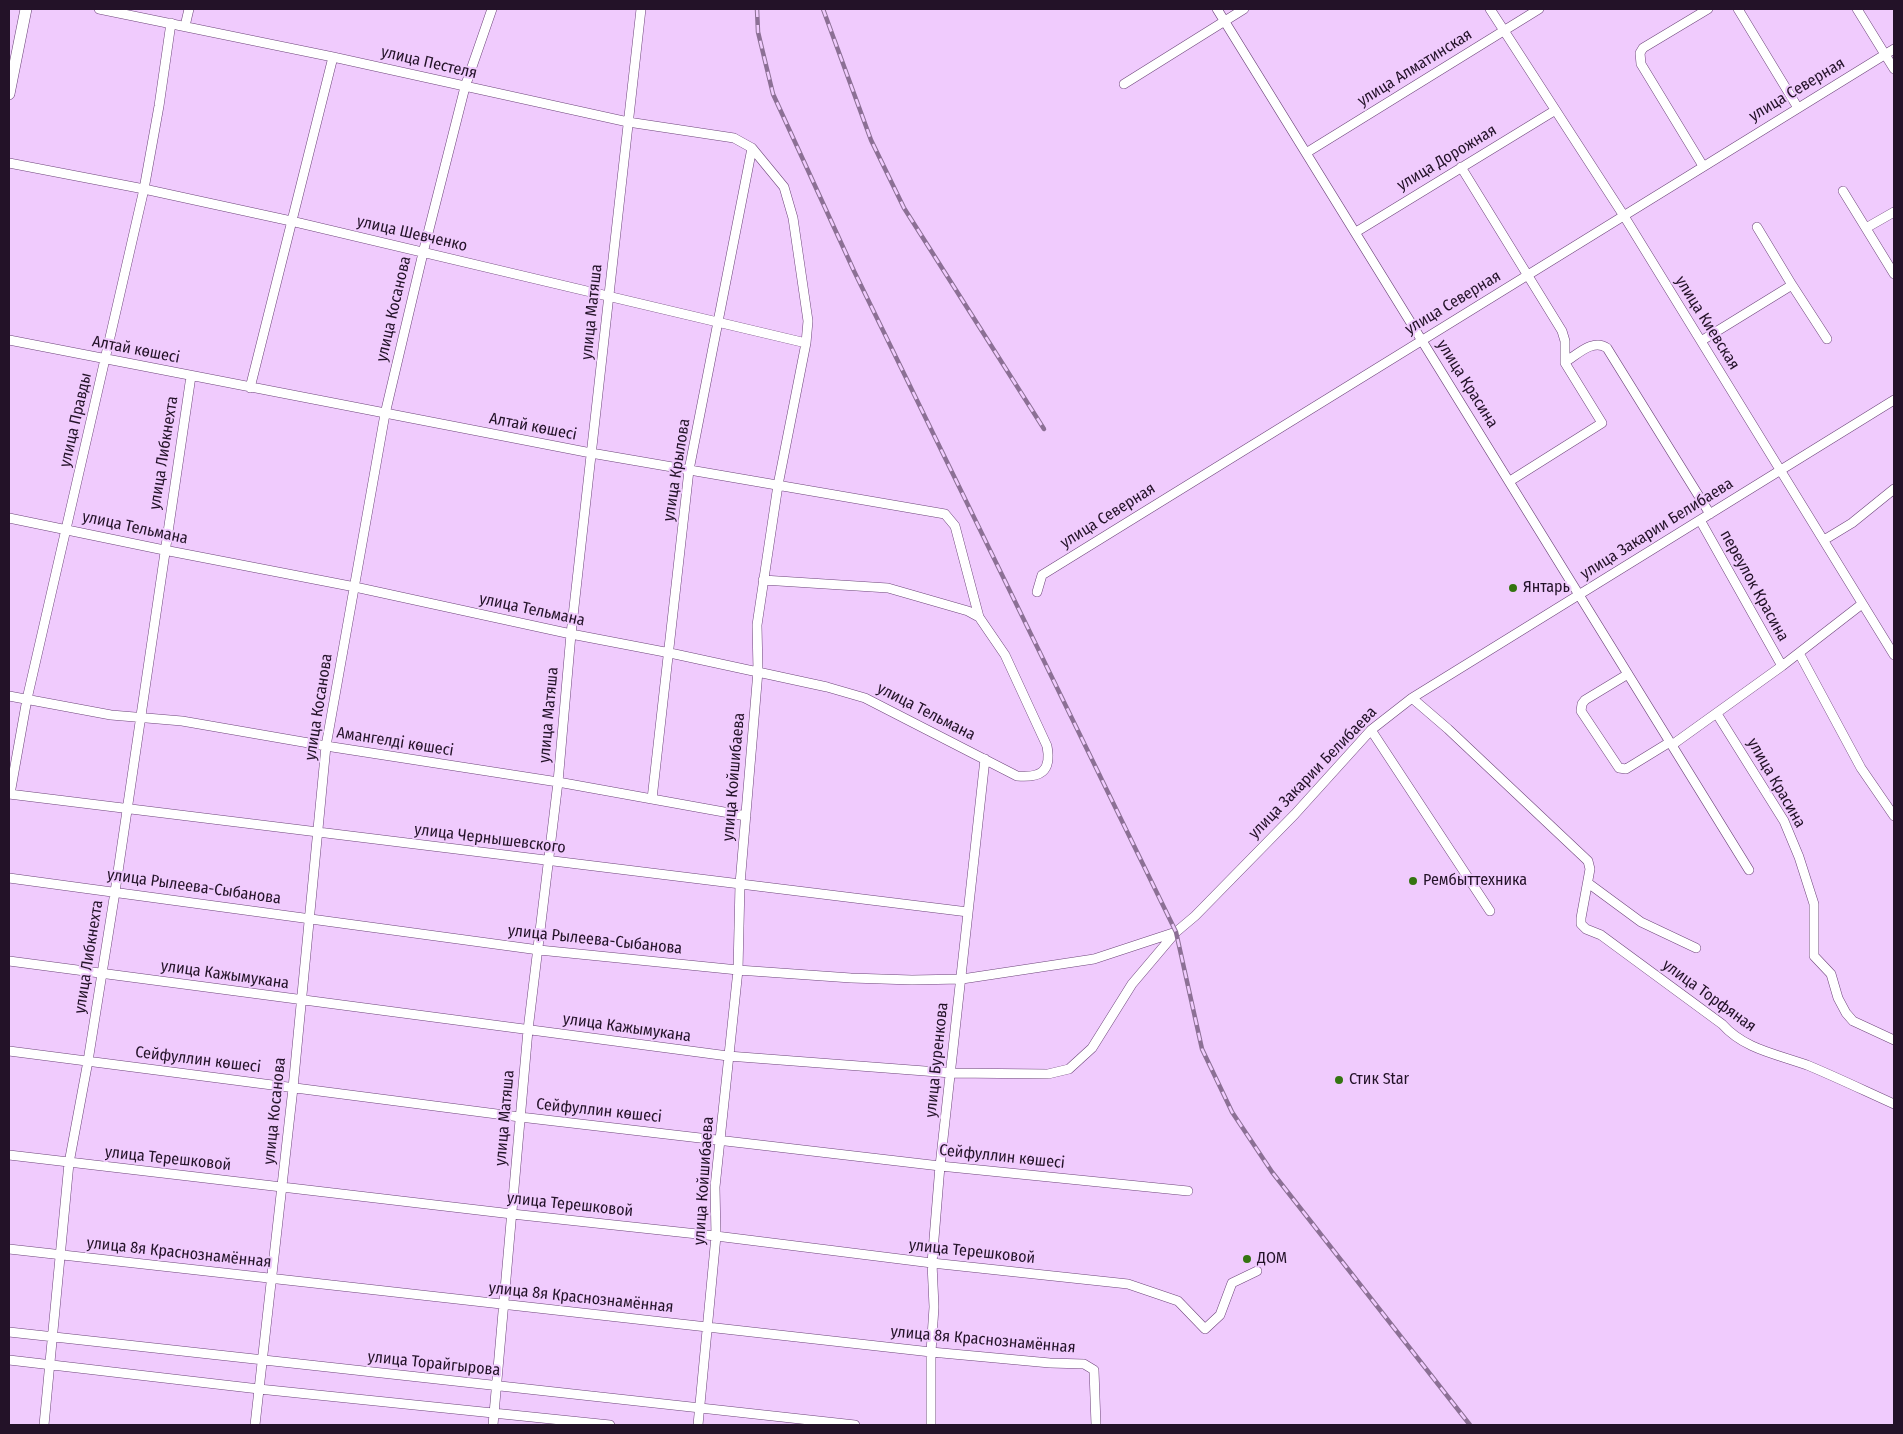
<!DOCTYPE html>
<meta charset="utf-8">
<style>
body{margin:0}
#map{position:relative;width:1903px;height:1434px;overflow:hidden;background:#f0cbfd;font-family:"Fira Sans Condensed",sans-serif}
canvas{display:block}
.frame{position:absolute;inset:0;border:10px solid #231228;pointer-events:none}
</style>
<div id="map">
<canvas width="1903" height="1434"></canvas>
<div class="frame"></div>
</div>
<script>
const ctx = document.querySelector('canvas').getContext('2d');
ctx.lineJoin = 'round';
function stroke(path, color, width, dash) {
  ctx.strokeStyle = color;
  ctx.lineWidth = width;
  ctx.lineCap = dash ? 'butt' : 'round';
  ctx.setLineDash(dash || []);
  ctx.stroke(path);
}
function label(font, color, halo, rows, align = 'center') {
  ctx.font = font + ' "Fira Sans Condensed",sans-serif';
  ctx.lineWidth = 4;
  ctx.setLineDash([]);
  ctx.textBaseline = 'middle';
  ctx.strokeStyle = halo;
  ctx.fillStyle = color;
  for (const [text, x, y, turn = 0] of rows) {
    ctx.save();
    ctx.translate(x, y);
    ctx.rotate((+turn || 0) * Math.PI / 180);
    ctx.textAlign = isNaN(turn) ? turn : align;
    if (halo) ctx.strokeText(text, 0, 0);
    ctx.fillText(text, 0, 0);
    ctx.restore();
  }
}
const minor = new Path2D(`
 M 99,9 L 333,57 L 628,122 L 734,138 L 752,148 L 784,187 L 793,218 L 808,321 L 806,343 L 778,485 L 757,625 L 758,671 L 740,884 L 738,970 L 715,1187 L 716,1236 L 698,1425
 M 1217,9 L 1749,870
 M 1490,9 L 1624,216 L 1894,655
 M 1738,9 L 1798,108
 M 1857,9 L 1894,69
 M 185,26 L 189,9
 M 1124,84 L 1244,9
 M 1306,153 L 1539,9
 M 9,163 L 144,189 L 291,221 L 806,343
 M 1703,166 L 1641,64 L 1640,53 L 1643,48 L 1708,9
 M 1461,167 L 1562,331 L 1565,341 L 1565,363 L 1602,423 L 1510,481
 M 1843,191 L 1894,274
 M 1866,228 L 1894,212
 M 1356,232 L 1554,111
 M 1792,285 L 1827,339
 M 9,340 L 591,453 L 945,514 L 955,526 L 979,617
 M 1701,341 L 1792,285 L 1757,227
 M 1565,362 C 1577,355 1593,338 1607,348 L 1710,514
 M 250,388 L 333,57
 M 9,518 L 164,550 L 355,587 L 571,634 L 670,653 L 827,687 L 865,698 L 1017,776 C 1040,778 1052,772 1047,746 L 1005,655 L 979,617 L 968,611 L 888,588 L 763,580
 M 1700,520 L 1782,666
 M 1824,540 L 1852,523 L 1894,489
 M 1037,592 L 1042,575 L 1894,49
 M 1799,653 L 1861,768 L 1894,816
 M 1628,674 L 1585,700 L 1582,704 L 1581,711 L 1619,768 L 1626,769 L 1670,742
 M 9,696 L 111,715 L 182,721 L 326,746 L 558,782 L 746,816
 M 1412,698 L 1448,729 L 1588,861 L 1590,869 L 1581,918 L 1581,924 L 1586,929 L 1601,935 L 1722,1024 C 1744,1049 1776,1054 1807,1065 C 1836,1077 1865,1091 1894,1104
 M 1717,714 L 1784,821 L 1799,857 L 1814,904 L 1814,956 L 1831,974 L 1838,998 L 1846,1013 L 1853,1021 L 1894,1040
 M 1371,730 L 1490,911
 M 1672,745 L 1782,666 L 1862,604
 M 9,794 L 968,912
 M 10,794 L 27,699 L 144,189 L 159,106 L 171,23
 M 652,799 L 689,470 L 752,148
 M 9,878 L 539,950 L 738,970 L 851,978 L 912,980 L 962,979 L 1094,959 L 1176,932
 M 1588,883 L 1641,922 L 1696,948
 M 9,961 L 728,1056 L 951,1073 L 1048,1074 L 1069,1069 L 1092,1048 L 1132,984 L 1176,932 L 1195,916 L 1295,814 L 1371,730 L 1412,698 L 1894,400
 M 9,1051 L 520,1117 L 940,1166 L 1188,1191
 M 9,1155 L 512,1214 L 716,1236 L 932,1263 L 1128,1284 L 1178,1301 L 1205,1329 L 1220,1315 L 1232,1283 L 1257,1271
 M 9,1249 L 931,1352 L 1050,1363 L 1084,1364 L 1094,1370 L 1096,1425
 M 9,1332 L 855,1425
 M 9,1360 L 259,1389 L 610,1425
 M 44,1425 L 69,1163 L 88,1061 L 115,892 L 191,376
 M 255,1425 L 293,1088 L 326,746 L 385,414 L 423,253 L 465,87 L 492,9
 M 493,1425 L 528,1030 L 558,782 L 571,634 L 641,9
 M 931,1425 L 931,1352 L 934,1307 L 932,1263 L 940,1166 L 985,759`);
const major = new Path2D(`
 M 9,94 L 26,9`);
stroke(minor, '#6d457a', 10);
stroke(major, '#6d457a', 12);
stroke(minor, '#fff', 9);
stroke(major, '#fff', 11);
const rail = new Path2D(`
 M 757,9 L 758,32 L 773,94 L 854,271 L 1176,932 L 1202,1049 L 1232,1112 L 1272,1172 L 1470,1425
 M 823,9 L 871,140 L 904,208 L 1044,429`);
stroke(rail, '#8c7095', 4.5);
stroke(rail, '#f0cbfd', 2.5, [8]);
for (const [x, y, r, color] of [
 [1513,588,5,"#347410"],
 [1413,881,5,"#347410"],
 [1339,1080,5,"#347410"],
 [1247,1259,5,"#347410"]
]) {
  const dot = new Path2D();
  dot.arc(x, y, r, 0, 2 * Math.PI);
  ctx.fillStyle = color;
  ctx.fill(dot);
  stroke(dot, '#f0cbfd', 2);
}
label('16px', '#231228', '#f0cbfd', [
 ["улица Пестеля",429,63,13],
 ["улица Алматинская",1415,68,-32],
 ["улица Северная",1797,90,-31],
 ["улица Дорожная",1447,158,-31],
 ["улица Шевченко",412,234,13],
 ["улица Северная",1453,303,-31],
 ["улица Косанова",394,309,-77],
 ["улица Матяша",592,312,-84],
 ["улица Киевская",1707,323,58],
 ["Алтай көшесі",136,350,11],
 ["улица Красина",1467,384,58],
 ["улица Правды",76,420,-77],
 ["Алтай көшесі",533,427,11],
 ["улица Либкнехта",164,453,-81],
 ["улица Крылова",677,470,-81],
 ["улица Северная",1108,516,-32],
 ["улица Тельмана",135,528,12],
 ["улица Закарии Белибаева",1657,529,-32],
 ["переулок Красина",1754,586,61],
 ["улица Тельмана",532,610,12],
 ["улица Косанова",319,707,-81],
 ["улица Тельмана",926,712,27],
 ["улица Матяша",549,715,-85],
 ["Амангелді көшесі",395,742,9],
 ["улица Закарии Белибаева",1313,773,-46],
 ["улица Койшибаева",734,777,-85],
 ["улица Красина",1776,783,60],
 ["улица Чернышевского",490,839,7],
 ["улица Рылеева-Сыбанова",194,887,8],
 ["улица Рылеева-Сыбанова",595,940,6],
 ["улица Либкнехта",89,957,-81],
 ["улица Кажымукана",225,975,8],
 ["улица Торфяная",1709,996,36],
 ["улица Кажымукана",627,1028,8],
 ["Сейфуллин көшесі",198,1060,7],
 ["улица Буренкова",937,1060,-84],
 ["улица Косанова",275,1111,-84],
 ["Сейфуллин көшесі",599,1111,6],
 ["улица Матяша",505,1118,-85],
 ["Сейфуллин көшесі",1002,1157,6],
 ["улица Терешковой",168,1159,6],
 ["улица Койшибаева",704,1181,-86],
 ["улица Терешковой",570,1205,6],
 ["улица Терешковой",972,1252,6],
 ["улица 8я Краснознамённая",179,1253,6],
 ["улица 8я Краснознамённая",581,1298,6],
 ["улица 8я Краснознамённая",983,1340,5],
 ["улица Торайгырова",434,1364,6]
]);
label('16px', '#231228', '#f0cbfd', [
 ["Янтарь",1523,588],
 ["Рембыттехника",1423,881],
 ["Стик Star",1349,1080],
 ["ДОМ",1257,1259]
], 'left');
</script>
